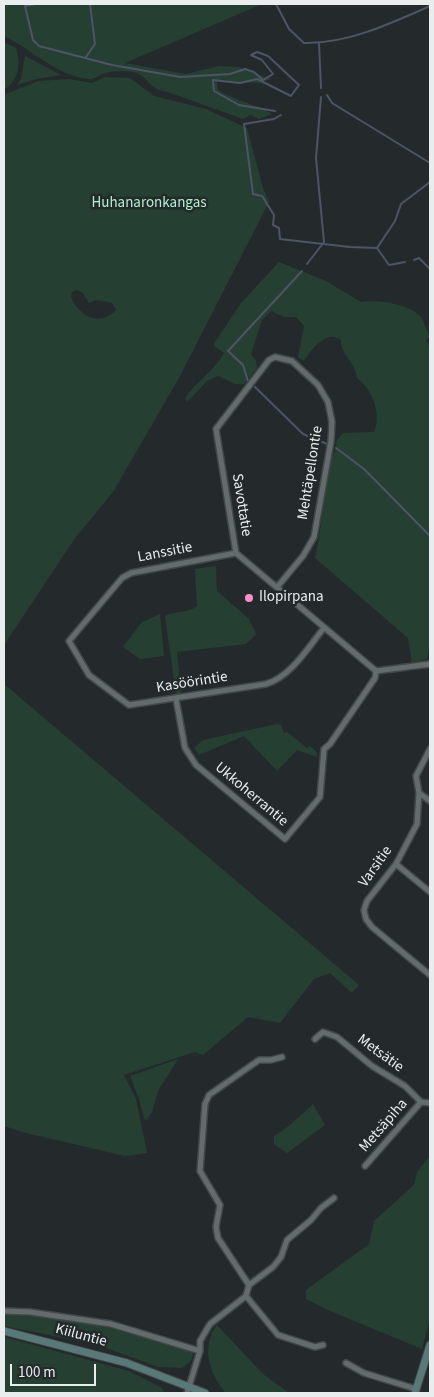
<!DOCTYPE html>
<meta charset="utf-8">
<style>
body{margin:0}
#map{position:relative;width:434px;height:1397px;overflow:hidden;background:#242a2b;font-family:"Source Sans 3",sans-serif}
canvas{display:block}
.frame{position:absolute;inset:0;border:5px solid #e9edee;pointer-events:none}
.scale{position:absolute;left:10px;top:1364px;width:86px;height:22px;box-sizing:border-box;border:2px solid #e9edee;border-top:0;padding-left:6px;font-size:15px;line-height:18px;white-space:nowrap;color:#e9edee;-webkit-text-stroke:4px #242a2b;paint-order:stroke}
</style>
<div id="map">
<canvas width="434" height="1397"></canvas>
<div class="frame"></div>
<div class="scale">100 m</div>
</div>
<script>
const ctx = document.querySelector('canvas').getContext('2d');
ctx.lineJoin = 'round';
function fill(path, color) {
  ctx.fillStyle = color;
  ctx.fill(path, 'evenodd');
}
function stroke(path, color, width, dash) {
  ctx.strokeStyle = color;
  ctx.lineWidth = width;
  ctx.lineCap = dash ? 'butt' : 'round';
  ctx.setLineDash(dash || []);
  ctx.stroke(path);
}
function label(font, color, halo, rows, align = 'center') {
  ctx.font = font + ' "Source Sans 3",sans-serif';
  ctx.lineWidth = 5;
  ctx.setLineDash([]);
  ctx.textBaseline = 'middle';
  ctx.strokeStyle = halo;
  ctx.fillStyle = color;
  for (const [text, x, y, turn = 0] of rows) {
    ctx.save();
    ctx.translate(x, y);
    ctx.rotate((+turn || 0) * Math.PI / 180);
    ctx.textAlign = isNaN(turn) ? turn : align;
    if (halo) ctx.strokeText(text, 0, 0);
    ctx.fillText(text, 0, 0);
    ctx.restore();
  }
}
fill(new Path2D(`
 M 4,4 L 262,4 L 125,63 L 186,74 L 219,66 L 239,67 L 271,79 L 259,83 L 217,82 L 218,90 C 235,100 255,104 272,114 L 259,119 L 251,115 L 243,119 L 168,92 C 146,89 150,76 133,72 C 126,71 113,71 106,73 C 100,74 95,80 88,79 C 55,75 33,50 4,36 Z
 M 4,42 L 16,48 C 21,65 19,80 4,90 Z
 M 25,56 L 61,75 L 36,79 L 17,85 L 21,78 Z
 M 105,77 L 130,78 L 154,96 L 206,109 L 247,128 L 263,188 L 269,202 L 180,376 L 113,492 L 75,538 L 4,645 L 4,95 L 38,81 L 69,79 L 92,83 ZM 77,290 L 83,293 L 89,303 L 96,300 L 112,303 L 116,310 C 99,328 78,315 71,297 L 72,292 Z
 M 279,262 L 326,281 L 361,302 C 376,299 411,304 421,317 C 425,323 425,329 430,335 L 426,341 L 430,347 L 430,643 L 427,659 L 412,662 L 408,638 L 315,558 C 323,524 324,489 331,454 L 335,452 L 337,440 L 343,433 L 374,432 C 382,414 372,389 357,378 C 356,363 340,354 341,340 C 326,329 312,349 304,361 L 298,357 L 304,326 L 296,317 L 284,317 L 271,311 L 262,320 L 251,354 L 256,361 L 257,368 L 244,384 L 235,384 L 218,376 L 207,381 L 187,402 L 185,398 C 196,382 215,370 224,353 L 214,346 L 215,342 L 241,303 Z
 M 216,566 L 217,591 L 249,619 L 256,634 L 246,644 L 177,652 L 181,693 L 176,694 L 165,616 C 177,610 187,614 197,606 L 195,569 Z
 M 160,614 L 164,656 L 140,659 L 123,647 L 142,622 Z
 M 4,684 L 359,985 L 352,993 L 330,973 L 314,979 L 280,1023 L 248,1017 L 203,1055 L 195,1052 L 124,1075 L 136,1099 L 147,1153 L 125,1156 L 26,1133 L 4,1126 Z
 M 277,724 L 281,725 L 284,733 L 287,732 L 307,748 L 310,746 L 317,752 L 317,757 L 297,750 L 277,771 L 244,736 L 199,755 L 194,748 L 203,740 Z
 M 178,1059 L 158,1091 L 152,1112 L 145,1121 L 139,1099 L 130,1076 Z
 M 313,1104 L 325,1125 L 287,1153 L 274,1144 L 274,1136 L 289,1126 Z
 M 430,1156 L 430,1319 L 422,1349 L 328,1310 L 306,1299 L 306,1290 L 369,1244 L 374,1221 L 414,1185 L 417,1172 Z
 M 4,1314 L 28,1314 L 93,1323 L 190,1350 L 193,1354 L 191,1361 L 182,1368 L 158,1367 L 98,1345 L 4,1326 Z
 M 217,1325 L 263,1374 L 289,1393 L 226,1393 C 209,1375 201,1345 217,1325 Z
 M 4,1337 L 129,1371 L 162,1388 L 164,1393 L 4,1393 Z`), '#263f33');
stroke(new Path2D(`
 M 35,4 L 25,6 L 33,40 L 39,46 L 112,65 L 180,77 L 230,74 L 245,69 L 254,72 L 263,80 L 273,74 L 262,60 L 251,55 L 257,52 L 268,56 L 299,85 L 291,96 L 257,79 L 240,83 L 213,80 L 214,91 L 239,105 L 275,111
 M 276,4 L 289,29 L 304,43 C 347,44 392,23 430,6
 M 319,43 L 321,88
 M 86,57 L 95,44 L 90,4
 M 327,95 L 332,103 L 430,163
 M 281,115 L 274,119 L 244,124 L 253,194 L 262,196 L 274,215 L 273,225 L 279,228 L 280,239 L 350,247 L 377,248 L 389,265 L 405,262
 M 377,248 L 395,221 L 401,204 L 430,182
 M 414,260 L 419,258 L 430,269
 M 307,264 L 324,242 L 316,158 L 321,97
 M 248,381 L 243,365 L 228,351 L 302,271
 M 255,387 L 303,434 L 327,444
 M 336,448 L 364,469 L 430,536`), '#4d5466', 2);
const street = new Path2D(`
 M 236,553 L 131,573 L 122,578 L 69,641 L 89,675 L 129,705 L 266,684 C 291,677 309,646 324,628
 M 278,586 L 303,556 L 314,537 L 331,441 L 332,422 L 328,402 L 318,385 L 292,361 L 275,357 L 269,360 L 216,429 L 236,553 L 376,671 L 430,664
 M 176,699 L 185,748 L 196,765 L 285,839 L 320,797 L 324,749 L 330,744 L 375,678 L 376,671
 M 430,749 L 416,776 L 419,793 L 417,824 L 396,864 L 367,901 L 364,910 L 366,919 L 372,927 L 430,975
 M 419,793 L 430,801
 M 396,864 L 430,892
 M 315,1039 L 323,1032 L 337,1037 L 372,1066 L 405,1086 L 421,1102 L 430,1103
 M 365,1166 L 421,1102
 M 249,1285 L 218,1238 L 216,1227 L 220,1205 L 200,1171 L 205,1104 L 209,1095 L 259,1060 L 271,1060 L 282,1057
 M 246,1296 L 278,1335 L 315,1347 L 323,1345
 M 4,1311 L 30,1312 L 111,1324 L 200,1351
 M 346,1363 L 364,1373 L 416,1389
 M 187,1393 L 200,1351 L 200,1341 L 210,1324 L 246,1296 L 249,1285 L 273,1267 L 281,1257 L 287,1240 L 311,1220 L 321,1208 L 334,1198`);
const secondary = new Path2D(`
 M 4,1331 L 127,1363 L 205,1393
 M 415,1393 L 430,1345`);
stroke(street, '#424748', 8);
stroke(secondary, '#424748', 9);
stroke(street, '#646b6d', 5);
stroke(secondary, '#597978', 7);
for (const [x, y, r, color] of [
 [249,598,5,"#f890cb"]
]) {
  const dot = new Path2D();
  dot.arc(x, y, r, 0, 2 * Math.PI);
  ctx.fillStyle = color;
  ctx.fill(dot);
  stroke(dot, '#242a2b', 2);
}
label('15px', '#aef2d0', '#242a2b', [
 ["Huhanaronkangas",149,204]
]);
label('15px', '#e9edee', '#242a2b', [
 ["Mehtäpellontie",311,473,-81],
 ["Savottatie",241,505,81],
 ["Lanssitie",165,553,-11],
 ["Kasöörintie",192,683,-9],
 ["Ukkoherrantie",251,795,40],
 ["Varsitie",376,867,-55],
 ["Metsätie",380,1054,36],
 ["Metsäpiha",384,1126,-49],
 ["Kiiluntie",81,1336,15]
]);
label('15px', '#e9edee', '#242a2b', [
 ["Ilopirpana",259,598]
], 'left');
</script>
